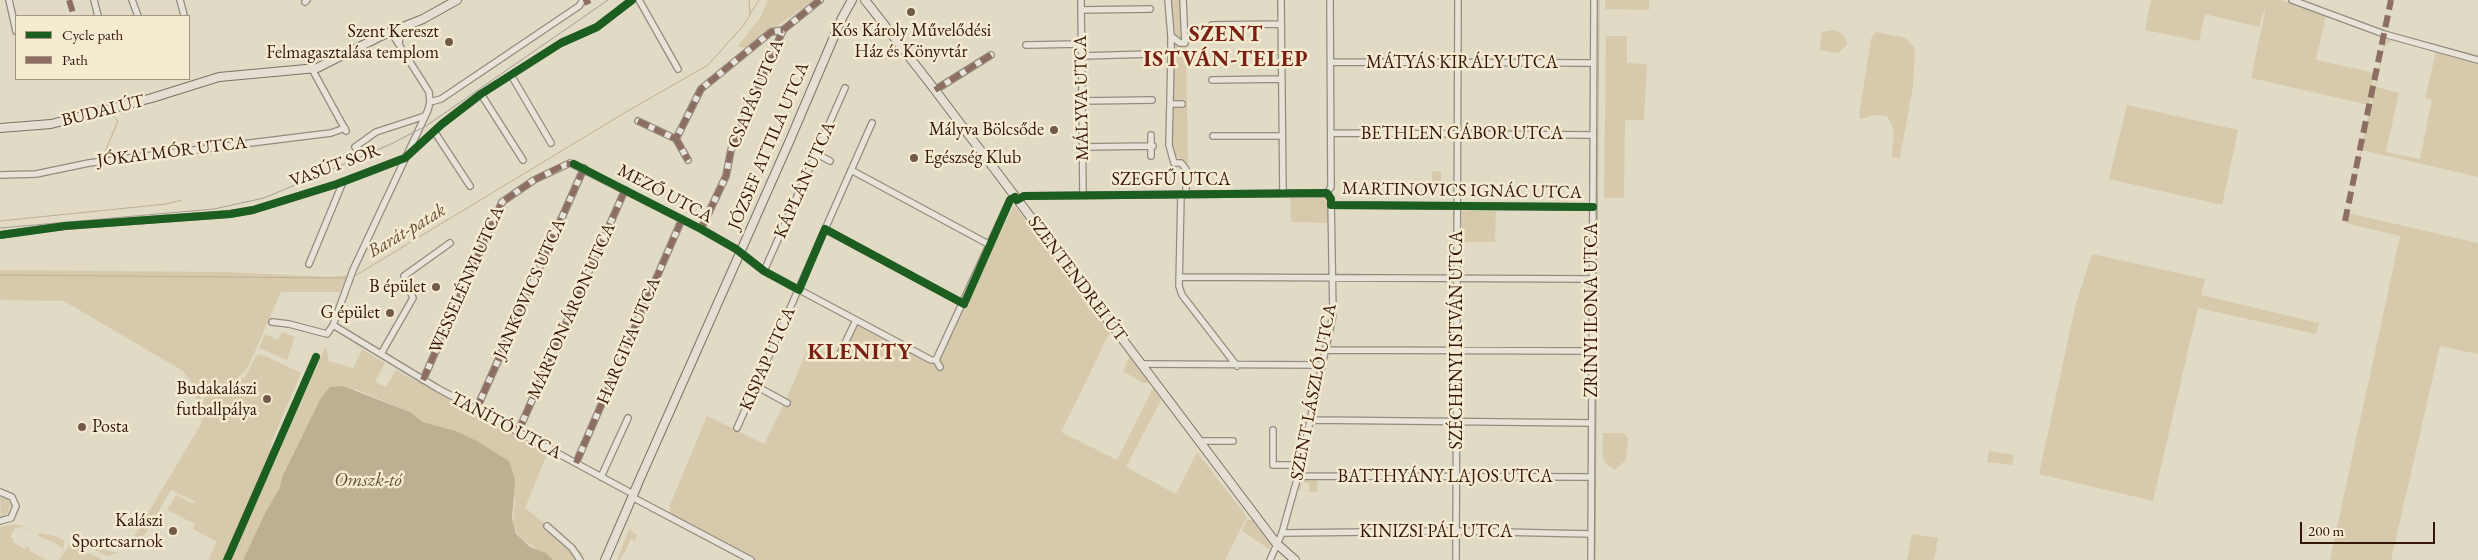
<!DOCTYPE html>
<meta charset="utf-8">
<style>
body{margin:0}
#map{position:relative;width:2478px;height:560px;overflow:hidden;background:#e1dac4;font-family:"EB Garamond",serif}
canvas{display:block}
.legend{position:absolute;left:15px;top:15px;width:175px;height:65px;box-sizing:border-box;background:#f4ebd0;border:1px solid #a89580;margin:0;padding:6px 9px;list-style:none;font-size:15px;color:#361509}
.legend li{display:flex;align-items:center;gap:10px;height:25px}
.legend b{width:25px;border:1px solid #a89580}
.scale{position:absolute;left:2300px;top:522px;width:135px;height:22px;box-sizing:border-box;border:2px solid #361509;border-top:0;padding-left:6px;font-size:15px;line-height:18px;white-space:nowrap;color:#361509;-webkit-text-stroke:4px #f4ebd0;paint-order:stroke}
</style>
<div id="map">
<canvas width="2478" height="560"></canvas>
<ul class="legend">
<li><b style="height:6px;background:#1b5e20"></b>Cycle path</li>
<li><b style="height:6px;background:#8d6e63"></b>Path</li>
</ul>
<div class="scale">200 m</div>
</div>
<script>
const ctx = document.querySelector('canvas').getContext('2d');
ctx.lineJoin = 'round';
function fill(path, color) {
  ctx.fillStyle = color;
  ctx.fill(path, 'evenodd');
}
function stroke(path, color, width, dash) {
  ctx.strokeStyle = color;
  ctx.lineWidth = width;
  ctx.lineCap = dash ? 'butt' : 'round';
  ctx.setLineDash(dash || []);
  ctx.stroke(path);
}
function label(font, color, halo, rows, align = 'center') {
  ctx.font = font + ' "EB Garamond",serif';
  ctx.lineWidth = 5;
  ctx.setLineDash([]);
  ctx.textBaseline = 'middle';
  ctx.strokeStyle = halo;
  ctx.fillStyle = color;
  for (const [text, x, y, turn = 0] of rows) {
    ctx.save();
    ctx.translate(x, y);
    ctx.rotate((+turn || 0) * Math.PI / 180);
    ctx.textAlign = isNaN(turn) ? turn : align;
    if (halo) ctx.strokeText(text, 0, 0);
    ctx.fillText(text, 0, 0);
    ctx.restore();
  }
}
fill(new Path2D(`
 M 768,0 L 813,0 C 792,17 768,30 747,48 L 737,47 L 760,18 Z
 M 1166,0 L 1185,0 L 1188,164 L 1172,153 Z
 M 1605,0 L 1649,0 L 1649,10 L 1605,9 Z
 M 2151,0 L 2281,0 L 2326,15 L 2316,60 L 2375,73 L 2369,105 L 2251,78 L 2267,2 L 2259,27 L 2205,14 L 2199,41 L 2145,30 Z
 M 1834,30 C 1841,33 1847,36 1847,45 L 1838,53 L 1820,50 L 1822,32 Z
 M 1876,32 L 1906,38 L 1915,49 L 1913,86 L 1900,158 L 1892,157 L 1894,130 L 1887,116 L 1876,115 L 1860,119 L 1859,115 L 1871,39 Z
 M 1606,36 L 1627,36 L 1627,63 L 1647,64 L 1644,120 L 1625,120 L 1624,198 L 1604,198 Z
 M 2388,39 L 2392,41 L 2385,45 L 2376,87 L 2399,93 L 2386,152 L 2420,159 L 2432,100 L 2425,98 L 2436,52 L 2434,51 L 2478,63 L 2478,177 L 2362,150 L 2348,213 L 2478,243 L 2478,354 L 2440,346 L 2391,560 L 2330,560 L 2400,236 L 2345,223 L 2384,44 Z
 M 2127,105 L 2238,130 L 2222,205 L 2109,179 Z
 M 1432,171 L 1441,171 L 1441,188 L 1432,188 Z
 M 1327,193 L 1331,199 L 1332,223 L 1291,222 L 1290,194 Z
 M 1014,205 L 1111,330 L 1061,432 L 1117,460 L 1153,388 L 1161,400 L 1126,467 L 1176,494 L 1197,452 L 1247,517 L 1225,560 L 750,560 L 668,515 L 671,507 L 669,507 L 707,416 L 764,444 L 786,400 L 810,344 L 839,360 L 855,324 L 932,363 L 939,360 Z
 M 1462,211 L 1496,211 L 1495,242 L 1462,242 Z
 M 2092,254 L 2205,279 L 2201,295 L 2319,323 L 2316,334 L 2198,308 L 2153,501 L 2039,474 L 2075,307 Z
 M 0,270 L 224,272 L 329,277 L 348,275 L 340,290 L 341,292 L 281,292 L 248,367 C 243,373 230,386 223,387 C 215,388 209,385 202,388 L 200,411 L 193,384 L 183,371 L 64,301 L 0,300 Z
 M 282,332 L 295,337 L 287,360 L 259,348 L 265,334 L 278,340 Z
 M 339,336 L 385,363 L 375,382 L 386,387 L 396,370 L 545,450 L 547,454 L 525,508 L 584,554 L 581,560 L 553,560 L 519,537 L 513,524 L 515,498 L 475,440 L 456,431 L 423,422 L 410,412 L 355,389 L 307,427 L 283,475 L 279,489 L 266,511 L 243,560 L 231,560 L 326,346 L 329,361 L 353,368 L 362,350 Z
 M 261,354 L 301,373 L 271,443 L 271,453 L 225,560 L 208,560 L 217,542 L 193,529 L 195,524 L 167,510 L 176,495 L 192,503 L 196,502 L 171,490 L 139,544 L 136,547 L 133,545 L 132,540 L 201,424 L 205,392 L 228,390 L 245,377 L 256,356 Z
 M 1130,356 L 1149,383 L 1143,383 L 1123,371 Z
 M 1603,433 L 1624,433 L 1628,439 L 1626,460 L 1615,470 C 1598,461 1603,450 1603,433 Z
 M 1989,451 L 2014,455 L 2012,465 L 1987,462 Z
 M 1300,479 L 1318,479 L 1317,492 L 1309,492 L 1309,483 L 1302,483 L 1300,491 L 1297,490 Z
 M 0,497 L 8,499 L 11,505 L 7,514 L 1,516 Z
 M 144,505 L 117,553 L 108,556 L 93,549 L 96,544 L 108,551 L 117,552 Z
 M 1247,520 L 1253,520 L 1271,544 L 1269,549 L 1242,531 Z
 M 14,524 L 23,526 L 32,532 L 21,526 L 19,529 L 16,527 L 10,537 L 14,539 L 13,542 L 25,549 L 28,546 L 30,551 L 47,560 L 0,560 L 0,527 Z
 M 629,529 L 637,535 L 635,541 L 631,539 L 621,559 L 617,560 Z
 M 40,533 L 58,537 L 65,541 L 63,549 L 57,544 L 37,535 Z
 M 1912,534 L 1938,538 L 1934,560 L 1907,560 Z
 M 70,544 L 103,560 L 59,560 Z`), '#d7caac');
fill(new Path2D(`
 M 343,386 L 410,412 L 423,422 L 456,431 L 475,440 L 509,461 L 515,480 L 512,519 L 516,534 L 530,547 L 546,553 L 553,560 L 243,560 L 266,511 L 279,489 L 283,475 L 321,398 L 330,387 Z`), '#beae92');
stroke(new Path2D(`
 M 750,14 L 759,0
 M 102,159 L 118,121 L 111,114
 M 0,221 L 166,204 L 182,200
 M 0,275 L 347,278
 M 353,277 L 626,112 L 708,65 L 743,26 L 750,15 L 749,0
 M 1595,560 L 1599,0`), '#beae92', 1);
const minor = new Path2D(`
 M 9,0 L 16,31
 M 94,0 L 98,16
 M 132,0 L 138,16
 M 180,0 L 184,15
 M 639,0 L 678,69
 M 1081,0 L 1083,195
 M 1168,0 L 1171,36 L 1180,43 L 1185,43 L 1183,0
 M 1281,0 L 1283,194
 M 2292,0 L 2384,34 L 2478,60
 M 305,2 L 307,0
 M 1081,10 L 1150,9
 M 1212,25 L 1281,24
 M 1171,36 L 1171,51
 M 399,44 L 400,36 L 410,25
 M 1026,45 L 1081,44
 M 1081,56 L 1151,54
 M 1171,58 L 1169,145 L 1174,163 L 1181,163 L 1186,169 L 1186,195
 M 1331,62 L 1593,63
 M 312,69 L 346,131
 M 511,75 L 551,143
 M 1212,80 L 1282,79
 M 935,90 L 991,55
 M 481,94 L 523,160
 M 1082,101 L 1152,100
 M 430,102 L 441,99 L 579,6 L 583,0
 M 1170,104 L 1182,104
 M 638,121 L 676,139 L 701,89 L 771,32 L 783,30
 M 434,131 L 470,186
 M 1332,133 L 1592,135
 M 1151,135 L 1151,156
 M 1213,136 L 1282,136
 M 676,139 L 688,160
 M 355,147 L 376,132 L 425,116
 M 1082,147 L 1153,146
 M 817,154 L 830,161
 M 851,170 L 990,245
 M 0,175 L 36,174 L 89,163 L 331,133 L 345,128
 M 1327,193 L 1331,187 L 1330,0
 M 1181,195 L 1179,286 L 1182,295 L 1237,366
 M 1017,200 L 1024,196 L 1327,193
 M 1331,205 L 1593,207
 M 701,229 L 726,176 L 731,150 L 783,30 L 820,0
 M 825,229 L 964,304
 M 0,235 L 65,226 L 230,214 L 253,210 L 337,184 L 405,158 L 442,124 L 481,94 L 561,43 L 597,27 L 632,0
 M 309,264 L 343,182
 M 764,271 L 845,88
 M 1179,277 L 1592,279
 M 272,322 L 289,324 L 327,334 L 333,325 L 353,270 L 428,110 L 430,102 L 429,92 L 391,32
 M 333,325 L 437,388 L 633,494
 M 1325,350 L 1591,351
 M 381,354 L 413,298 L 404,276 L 450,243
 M 839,356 L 856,320
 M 936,360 L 1010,200 L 1015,197
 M 936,360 L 940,367
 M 1142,364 L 1322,365
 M 423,380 L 502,202 L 534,180 L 570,163 L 701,229 L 736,249 L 764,271 L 931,360 L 936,360
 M 756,386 L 787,403
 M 476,410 L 584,168
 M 1311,420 L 1591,423
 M 737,428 L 872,123
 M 1273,430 L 1273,465 L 1301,465
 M 518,432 L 625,190
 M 1199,441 L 1233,441
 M 576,463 L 682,219
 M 1298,476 L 1591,477
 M 601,477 L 628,418
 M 0,492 L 12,497 L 16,506 L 11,518 L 0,521
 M 632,497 L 751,560
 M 547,526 L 572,548 L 580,560
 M 1282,533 L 1456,531 L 1591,534
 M 1270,560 L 1282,533 L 1298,476 L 1333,315 L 1331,199 L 1327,193
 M 1456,560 L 1458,0
 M 1591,560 L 1594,0`);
const major = new Path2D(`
 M 865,0 L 935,90 L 1276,543 L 1295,560
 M 0,128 L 51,124 L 152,98 L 219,77 L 317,68 L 383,35 L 423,19 L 457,0
 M 635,490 L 790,140 L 842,18 L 852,0
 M 605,560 L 637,486`);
stroke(minor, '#938b7e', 8);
stroke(major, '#7b7265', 10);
stroke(minor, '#e7e3d8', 5.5);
stroke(major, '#e4dfd2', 8);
stroke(new Path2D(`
 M 0,228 L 214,209 L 264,198 L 391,144 L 426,126 L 608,0`), '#a69e95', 1);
stroke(new Path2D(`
 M 69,0 L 74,16
 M 584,3 L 590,0
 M 935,90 L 991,55
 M 638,121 L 676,139 L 701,89 L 771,32 L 783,30
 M 676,139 L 688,160
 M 2345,221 L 2391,0
 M 701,229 L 726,176 L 731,150 L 783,30 L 820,0
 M 423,380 L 502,202 L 534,180 L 566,164 L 576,164
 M 476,410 L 584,168
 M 518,432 L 625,190
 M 576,463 L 682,219`), '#8d6e63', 6, [12, 6]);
stroke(new Path2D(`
 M 574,164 L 701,229 L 736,249 L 764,271 L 799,290 L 825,229 L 964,304 L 1010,200 L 1015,197
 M 1017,200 L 1024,196 L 1327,193 L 1331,199 L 1331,205 L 1593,207
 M 0,235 L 65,226 L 230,214 L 253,210 L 337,184 L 405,158 L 442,124 L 481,94 L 561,43 L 597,27 L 632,0
 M 227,560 L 316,357`), '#1b5e20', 8);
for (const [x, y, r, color] of [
 [911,12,5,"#725a4a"],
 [449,42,5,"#725a4a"],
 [1054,130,5,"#725a4a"],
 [914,158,5,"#725a4a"],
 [436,287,5,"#725a4a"],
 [390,313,5,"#725a4a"],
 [267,399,5,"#725a4a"],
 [82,427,5,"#725a4a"],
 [173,531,5,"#725a4a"]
]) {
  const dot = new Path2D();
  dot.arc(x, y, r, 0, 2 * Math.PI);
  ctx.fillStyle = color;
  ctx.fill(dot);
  stroke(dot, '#f4ebd0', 2);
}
label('18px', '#361509', '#f4ebd0', [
 ["Kós Károly Művelődési",911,31,"center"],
 ["Ház és Könyvtár",911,52,"center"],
 ["Szent Kereszt",439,32],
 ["Felmagasztalása templom",439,53],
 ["Mályva Bölcsőde",1044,130],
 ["Egészség Klub",924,158,"left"],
 ["B épület",426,287],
 ["G épület",380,313],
 ["Budakalászi",257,389],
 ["futballpálya",257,410],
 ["Posta",92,427,"left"],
 ["Kalászi",163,521],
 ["Sportcsarnok",163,542]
], 'right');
label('18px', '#361509', '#f4ebd0', [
 ["MÁTYÁS KIRÁLY UTCA",1462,63],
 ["CSAPÁS UTCA",756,94,-67],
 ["MÁLYVA UTCA",1082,98,-91],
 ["BUDAI ÚT",103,111,-14],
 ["BETHLEN GÁBOR UTCA",1462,134],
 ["JÓZSEF ATTILA UTCA",769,146,-67],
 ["JÓKAI MÓR UTCA",172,152,-7],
 ["VASÚT SOR",335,166,-20],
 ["KÁPLÁN UTCA",805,180,-66],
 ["SZEGFŰ UTCA",1171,180],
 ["MARTINOVICS IGNÁC UTCA",1462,191,1],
 ["MEZŐ UTCA",665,194,28],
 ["SZENTENDREI ÚT",1077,279,53],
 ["WESSELÉNYI UTCA",467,280,-66],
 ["JANKOVICS UTCA",530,289,-66],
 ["ZRÍNYI ILONA UTCA",1592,310,-90],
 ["MÁRTON ÁRON UTCA",572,311,-66],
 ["SZÉCHENYI ISTVÁN UTCA",1457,340,-90],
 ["HARGITA UTCA",629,341,-67],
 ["KISPAP UTCA",768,359,-66],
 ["SZENT LÁSZLÓ UTCA",1314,392,-79],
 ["TANÍTÓ UTCA",506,426,28],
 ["BATTHYÁNY LAJOS UTCA",1445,477],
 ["KINIZSI PÁL UTCA",1436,532]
]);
label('italic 19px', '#664b37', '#f4ebd0', [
 ["Barát-patak",407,231,-31],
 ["Omszk-tó",368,481]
]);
ctx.letterSpacing = '1px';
label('bold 22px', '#7a1f14', '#f4ebd0', [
 ["SZENT",1226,35],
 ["ISTVÁN-TELEP",1226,60],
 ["KLENITY",860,353]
]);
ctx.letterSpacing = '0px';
</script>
